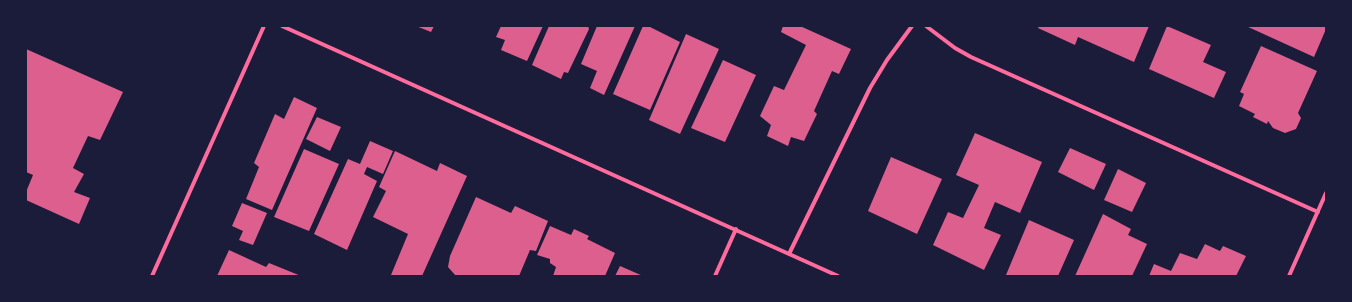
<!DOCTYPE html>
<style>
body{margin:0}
#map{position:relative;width:1352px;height:302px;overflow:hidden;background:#1b1b3a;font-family:Roboto,sans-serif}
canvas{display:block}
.frame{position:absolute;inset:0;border:27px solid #1b1b3a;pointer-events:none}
</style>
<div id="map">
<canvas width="1352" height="302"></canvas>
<div class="frame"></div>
</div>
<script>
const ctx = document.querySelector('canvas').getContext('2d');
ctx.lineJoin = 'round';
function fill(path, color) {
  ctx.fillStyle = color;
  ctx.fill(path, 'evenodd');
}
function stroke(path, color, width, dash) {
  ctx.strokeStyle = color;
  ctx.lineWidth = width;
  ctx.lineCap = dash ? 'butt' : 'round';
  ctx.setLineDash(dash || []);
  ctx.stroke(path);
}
fill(new Path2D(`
 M 416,26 L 434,26 L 431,32 Z
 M 501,26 L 543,26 L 527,61 L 501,50 L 505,40 L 496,37 Z
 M 549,26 L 588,26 L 589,29 L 568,73 L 564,72 L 561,79 L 532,65 Z
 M 597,26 L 635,26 L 604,95 L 590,88 L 597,71 L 581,64 Z
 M 643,26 L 648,26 L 680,42 L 650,110 L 613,94 Z
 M 783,26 L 800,26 L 851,49 L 839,74 L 832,71 L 814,111 L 817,114 L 804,141 L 791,137 L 788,146 L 767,136 L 771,125 L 760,116 L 774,86 L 784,90 L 806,45 L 781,32 Z
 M 1039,26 L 1149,26 L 1134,62 L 1078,37 L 1075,45 L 1038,28 Z
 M 1167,26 L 1211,45 L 1203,62 L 1226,72 L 1214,98 L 1149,69 Z
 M 1246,26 L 1326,26 L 1326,29 L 1314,57 Z
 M 686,34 L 719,49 L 680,134 L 649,120 Z
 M 1261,46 L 1317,71 L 1298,113 L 1301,118 L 1296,129 L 1285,133 L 1273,128 L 1268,121 L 1267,124 L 1253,117 L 1255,114 L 1239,106 L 1244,94 L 1240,92 Z
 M 26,49 L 123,92 L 100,140 L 88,136 L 73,168 L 84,174 L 74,192 L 90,198 L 79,224 L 26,200 L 26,192 L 33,175 L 26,172 Z
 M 723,60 L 756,75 L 725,142 L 691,128 Z
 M 294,97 L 317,108 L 272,210 L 246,199 L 259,167 L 254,163 L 275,114 L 284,119 Z
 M 317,117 L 341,127 L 330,151 L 306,139 Z
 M 975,133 L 1042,162 L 1020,213 L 995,202 L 984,228 L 1001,235 L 984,270 L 933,245 L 948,212 L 963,218 L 979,185 L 956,175 Z
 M 370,141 L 393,151 L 383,174 L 367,167 L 364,174 L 377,181 L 347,250 L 314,234 L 348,159 L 360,164 Z
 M 1070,148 L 1106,164 L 1094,190 L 1058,172 Z
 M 304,149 L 339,164 L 309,231 L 274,217 Z
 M 395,151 L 437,171 L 440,163 L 467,176 L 422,276 L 391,275 L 408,234 L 373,217 L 386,191 L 379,187 Z
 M 891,157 L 942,179 L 917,234 L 868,211 Z
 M 1118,169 L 1146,183 L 1132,212 L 1104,200 Z
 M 476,197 L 511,213 L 515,206 L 548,221 L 536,251 L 530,250 L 519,276 L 456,276 L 448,267 L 450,256 Z
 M 242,203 L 267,213 L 253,245 L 239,240 L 243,231 L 232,226 Z
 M 1103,214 L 1131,229 L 1128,235 L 1147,244 L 1132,276 L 1075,276 Z
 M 1029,220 L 1074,240 L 1058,276 L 1006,275 Z
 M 550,226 L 571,235 L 574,229 L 589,236 L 587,239 L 615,253 L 605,276 L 553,276 L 556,267 L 550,263 L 550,259 L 537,255 Z
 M 1205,244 L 1220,251 L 1223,246 L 1246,256 L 1236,276 L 1149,276 L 1154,264 L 1171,271 L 1180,253 L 1197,259 Z
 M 229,250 L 266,267 L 269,263 L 301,276 L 217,276 Z
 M 620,266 L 643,276 L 615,276 Z`), '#dd5f8e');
stroke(new Path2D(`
 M 282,26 L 838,276
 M 926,26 L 955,48 L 971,57 L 1318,212
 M 789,254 L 870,88 L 887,60 L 912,26
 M 152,276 L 264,26
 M 715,276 L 736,229
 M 1289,276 L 1326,193`), '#ff6b9d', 4);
</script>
